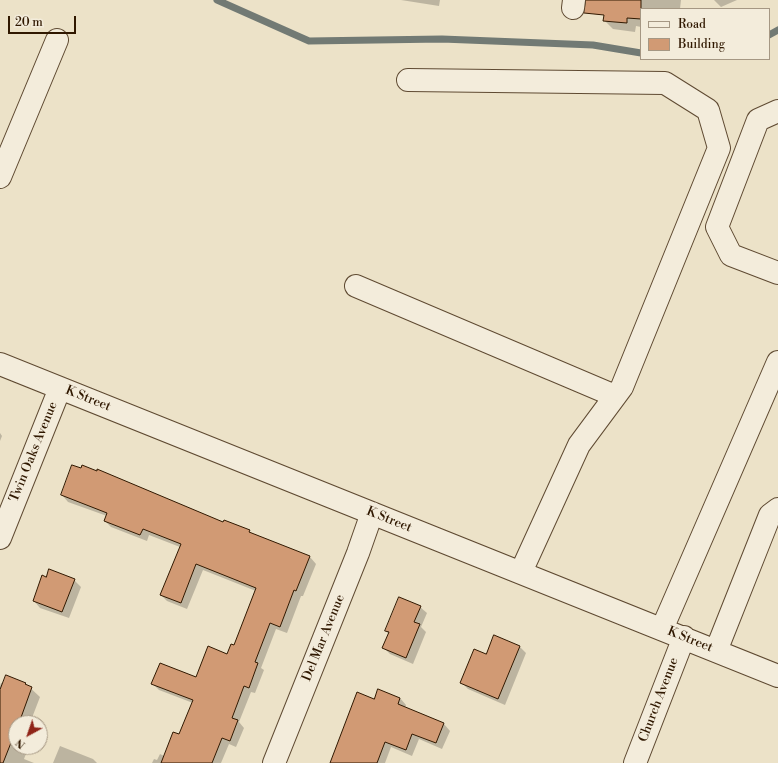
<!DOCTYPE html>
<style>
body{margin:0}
#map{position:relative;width:778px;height:763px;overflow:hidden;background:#ece2c8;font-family:"Libre Bodoni",serif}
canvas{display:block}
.legend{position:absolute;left:640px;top:8px;width:130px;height:52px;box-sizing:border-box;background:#f3ecdb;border:1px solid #a59783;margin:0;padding:5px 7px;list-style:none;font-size:12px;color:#301800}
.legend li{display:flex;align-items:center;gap:8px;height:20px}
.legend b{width:20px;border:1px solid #a59783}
.north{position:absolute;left:8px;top:715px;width:40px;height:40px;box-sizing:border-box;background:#f3ecdb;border:1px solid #a59783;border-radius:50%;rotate:220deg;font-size:11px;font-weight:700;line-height:16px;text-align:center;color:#301800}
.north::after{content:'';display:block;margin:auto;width:14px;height:18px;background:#8f2418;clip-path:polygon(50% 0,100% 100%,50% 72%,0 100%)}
.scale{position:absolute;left:8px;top:16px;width:68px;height:18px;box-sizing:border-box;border:2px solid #301800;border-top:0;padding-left:5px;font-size:12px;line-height:14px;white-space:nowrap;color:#301800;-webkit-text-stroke:3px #f3ecdb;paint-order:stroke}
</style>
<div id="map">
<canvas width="778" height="763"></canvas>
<ul class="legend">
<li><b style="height:5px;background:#f3ecdb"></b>Road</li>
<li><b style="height:11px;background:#d19a74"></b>Building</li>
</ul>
<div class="north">N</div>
<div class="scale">20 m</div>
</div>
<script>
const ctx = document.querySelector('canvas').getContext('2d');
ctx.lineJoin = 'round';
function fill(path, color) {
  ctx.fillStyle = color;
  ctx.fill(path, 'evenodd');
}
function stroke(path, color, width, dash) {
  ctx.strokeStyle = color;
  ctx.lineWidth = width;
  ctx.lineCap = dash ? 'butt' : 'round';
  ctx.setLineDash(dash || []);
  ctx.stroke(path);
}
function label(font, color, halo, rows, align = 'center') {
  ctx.font = font + ' "Libre Bodoni",serif';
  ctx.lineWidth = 3;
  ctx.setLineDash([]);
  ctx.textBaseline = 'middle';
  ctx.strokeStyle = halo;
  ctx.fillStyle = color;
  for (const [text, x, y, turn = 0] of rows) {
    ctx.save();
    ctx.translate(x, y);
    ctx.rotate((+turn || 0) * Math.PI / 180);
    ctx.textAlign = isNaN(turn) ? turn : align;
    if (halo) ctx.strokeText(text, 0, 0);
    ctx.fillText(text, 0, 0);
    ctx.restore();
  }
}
fill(new Path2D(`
 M 401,0 L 440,0 L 439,6 Z
 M 606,0 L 681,0 L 680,9 L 641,9 L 641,27 L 636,26 L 635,32 L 613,29 L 604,20 Z
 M 714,0 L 737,0 L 721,7 Z
 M 0,433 L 2,436 L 0,441 Z
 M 62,495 L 224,523 L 249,531 L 253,534 L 310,557 L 316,564 L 303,596 L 301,596 L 287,633 L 276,629 L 261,668 L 264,670 L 255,693 L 251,692 L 239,722 L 244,728 L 236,747 L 229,744 L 221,763 L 152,763 L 154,759 L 157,760 L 160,754 L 164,756 L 180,735 L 193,703 L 159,690 L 152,683 L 196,678 L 227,656 L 235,646 L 256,591 L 203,570 L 187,609 L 167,601 L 161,595 L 180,547 L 149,535 L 147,541 L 111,527 L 105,521 L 107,516 L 68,502 Z
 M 74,580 L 81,587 L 69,618 L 40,608 L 34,601 Z
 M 420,607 L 427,613 L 421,627 L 426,632 L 413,664 L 390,654 L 384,648 L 389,634 L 386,631 Z
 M 520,647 L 526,653 L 505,705 L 468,689 L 462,683 L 486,655 Z
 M 1,683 L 25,683 L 40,697 L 30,723 L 16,723 L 16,747 L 23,747 L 27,751 L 24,759 L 34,763 L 0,763 L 0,686 Z
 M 379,690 L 400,698 L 406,705 L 405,708 L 444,724 L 450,731 L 442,749 L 419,739 L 412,756 L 391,747 L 385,763 L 332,763 L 375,700 Z
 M 60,746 L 93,759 L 97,763 L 53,763 Z`), '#0003');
stroke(new Path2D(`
 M 217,0 L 309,41 L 442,39 L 593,45 L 641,53
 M 769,35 L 778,30`), '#727a74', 7);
const building = new Path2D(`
 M 586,0 L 641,0 L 641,19 L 627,18 L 627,23 L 603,21 L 604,15 L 584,13 Z
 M 72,465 L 81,468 L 82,465 L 97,471 L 97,469 L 223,522 L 224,520 L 250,530 L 249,532 L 310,556 L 296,591 L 294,590 L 280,627 L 270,623 L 255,662 L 258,663 L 249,688 L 244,686 L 232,718 L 238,720 L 230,741 L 222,738 L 212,763 L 161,763 L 173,732 L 179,734 L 193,700 L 151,684 L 160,663 L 196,677 L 208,646 L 227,654 L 231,644 L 234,645 L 256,588 L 196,564 L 181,603 L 160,595 L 181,544 L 143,529 L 140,535 L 104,521 L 107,513 L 61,495 Z
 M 49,569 L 75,579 L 62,612 L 33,601 L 42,575 L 46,577 Z
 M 399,597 L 421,606 L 414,622 L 420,624 L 406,658 L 382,648 L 389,632 L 385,631 Z
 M 494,635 L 520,646 L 498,699 L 460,683 L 474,649 L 486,654 Z
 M 6,675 L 26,683 L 25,684 L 32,687 L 19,723 L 16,723 L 16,730 L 3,763 L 0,763 L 0,690 Z
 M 378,689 L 400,698 L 398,704 L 444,723 L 436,743 L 412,734 L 406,750 L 385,742 L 377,763 L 330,763 L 357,692 L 374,699 Z`);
fill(building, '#d19a74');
stroke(building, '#301800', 1);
const minor = new Path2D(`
 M 573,8 L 574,0
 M 408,80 L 665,83 L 708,110 L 719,148 L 622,387 L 579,445 L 521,572
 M 778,111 L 758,120 L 717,227 L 731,255 L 778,273
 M 0,177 L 57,40
 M 356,286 L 615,396
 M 0,364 L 778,676
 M 0,538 L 60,388
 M 662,629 L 778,362
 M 716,651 L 770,515 L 778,509
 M 274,763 L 358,553 L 372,513
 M 635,763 L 684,637`);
stroke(minor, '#5f4a32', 24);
stroke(minor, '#f3ecdb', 22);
label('13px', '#301800', '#f3ecdb', [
 ["K Street",88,399,22],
 ["Twin Oaks Avenue",34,452,-68],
 ["K Street",389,520,22],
 ["Del Mar Avenue",324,638,-68],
 ["K Street",690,640,22],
 ["Church Avenue",659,700,-69]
]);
</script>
